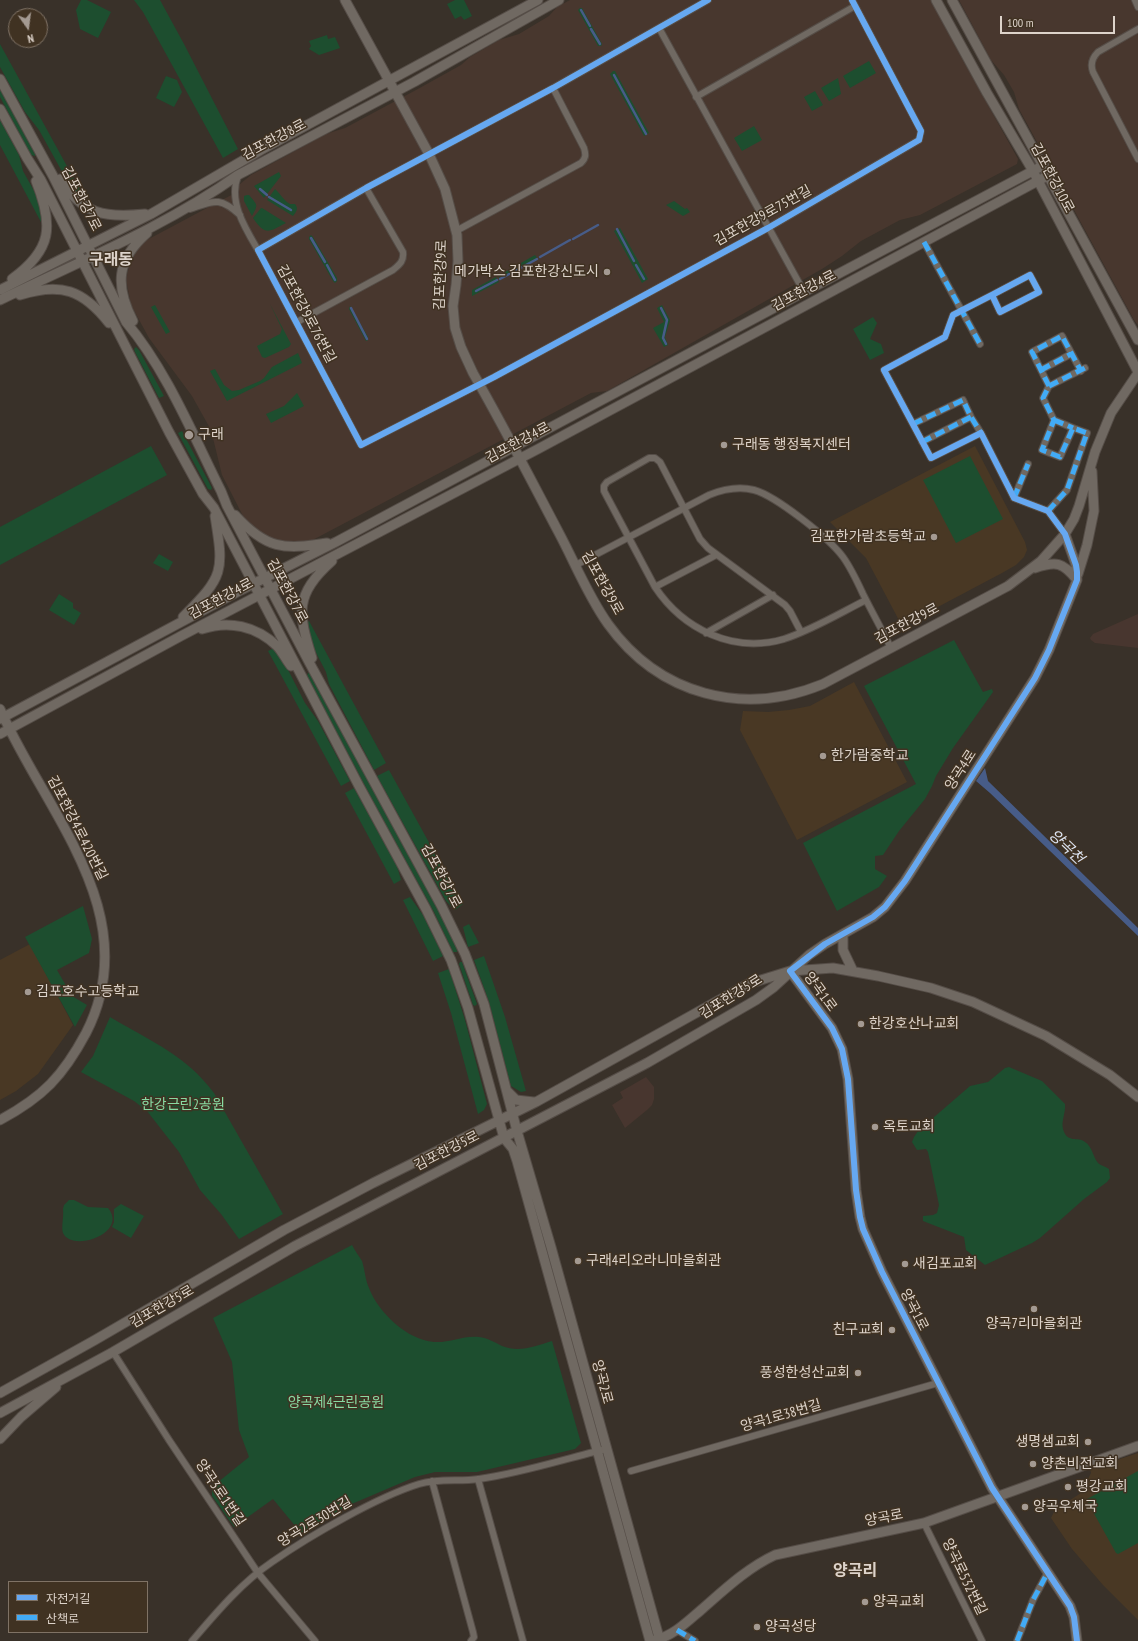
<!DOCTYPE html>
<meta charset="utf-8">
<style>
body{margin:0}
#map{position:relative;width:1138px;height:1641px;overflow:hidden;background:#393129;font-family:"PT Sans Narrow","Noto Sans KR",sans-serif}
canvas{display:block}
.legend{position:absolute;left:8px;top:1581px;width:140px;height:52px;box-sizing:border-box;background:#403222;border:1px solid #7f7265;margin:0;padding:5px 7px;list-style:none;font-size:12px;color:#ddd3ca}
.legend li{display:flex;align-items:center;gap:8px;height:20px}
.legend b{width:20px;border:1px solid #7f7265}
.north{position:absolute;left:8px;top:8px;width:40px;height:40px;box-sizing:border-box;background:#403222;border:1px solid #7f7265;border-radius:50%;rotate:166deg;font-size:11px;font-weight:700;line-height:16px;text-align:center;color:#ddd3ca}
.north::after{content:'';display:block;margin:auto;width:14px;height:18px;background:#a49a92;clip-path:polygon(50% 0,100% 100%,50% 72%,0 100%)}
.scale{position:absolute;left:1000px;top:16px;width:115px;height:18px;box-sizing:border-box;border:2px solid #ddd3ca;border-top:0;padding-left:5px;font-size:12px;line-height:14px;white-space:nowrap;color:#ddd3ca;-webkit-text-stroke:3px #403222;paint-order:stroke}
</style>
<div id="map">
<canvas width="1138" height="1641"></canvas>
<ul class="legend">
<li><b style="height:5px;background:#66a8f1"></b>자전거길</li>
<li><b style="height:5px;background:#42abf6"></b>산책로</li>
</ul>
<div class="north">N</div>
<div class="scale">100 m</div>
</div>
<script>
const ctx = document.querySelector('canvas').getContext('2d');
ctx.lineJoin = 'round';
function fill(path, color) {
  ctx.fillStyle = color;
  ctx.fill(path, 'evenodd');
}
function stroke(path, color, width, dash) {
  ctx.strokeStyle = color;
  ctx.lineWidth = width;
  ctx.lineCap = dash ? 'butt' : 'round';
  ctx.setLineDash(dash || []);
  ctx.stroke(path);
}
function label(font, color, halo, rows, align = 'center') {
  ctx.font = font + ' "PT Sans Narrow","Noto Sans KR",sans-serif';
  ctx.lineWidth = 3;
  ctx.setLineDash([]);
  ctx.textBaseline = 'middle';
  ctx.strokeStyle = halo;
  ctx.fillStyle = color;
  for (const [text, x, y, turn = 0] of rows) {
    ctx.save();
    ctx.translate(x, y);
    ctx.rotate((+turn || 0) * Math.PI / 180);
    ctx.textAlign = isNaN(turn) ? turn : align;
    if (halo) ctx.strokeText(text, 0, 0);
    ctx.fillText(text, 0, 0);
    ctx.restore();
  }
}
fill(new Path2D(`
 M 570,0 L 931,0 L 960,55 L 1018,159 L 1017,164 L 920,215 L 900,220 L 861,241 L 842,256 L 822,269 L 607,391 L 591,393 L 307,543 L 278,542 L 248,525 L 242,514 L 222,475 L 211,430 L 192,396 L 149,338 L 131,305 L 126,279 L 131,259 L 145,241 L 237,192 L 240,184 L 251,175 L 326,134 L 345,128 L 416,90 L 461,65 L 470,57 L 499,40 L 519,34 L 549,16 L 557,7 Z
 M 959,0 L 1138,0 L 1138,325 L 1134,320 L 1019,109 L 1014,92 L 1004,75 L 991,60 Z`), '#48372e');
fill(new Path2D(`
 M 1138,614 L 1138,648 L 1095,643 L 1091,640 L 1090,638 L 1093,634 Z
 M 646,1077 L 654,1087 L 654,1099 L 652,1105 L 647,1110 L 625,1128 L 612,1105 L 623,1098 L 620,1092 Z`), '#48362f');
fill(new Path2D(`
 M 975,446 L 1025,542 L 1027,550 L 1024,557 L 1016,565 L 1002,573 L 902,626 L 866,558 L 830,522 Z
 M 854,682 L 907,782 L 797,840 L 740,730 L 743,711 L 768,712 L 789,710 L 810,706 Z
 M 30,944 L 73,1025 L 38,1074 L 16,1091 L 0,1100 L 0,960 Z
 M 1138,1453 L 1138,1620 L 1103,1585 L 1072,1549 L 1051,1518 L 1055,1510 L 1081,1493 L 1091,1473 L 1090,1469 Z`), '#493824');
fill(new Path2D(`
 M 81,0 L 87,0 L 111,12 L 98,38 L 80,29 L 76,10 Z
 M 134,0 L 160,0 L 184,44 L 238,149 L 223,158 L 143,12 Z
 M 455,0 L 464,0 L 472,16 L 464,20 L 461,16 L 455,19 L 447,4 Z
 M 580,8 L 582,8 L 602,44 L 601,46 L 598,46 L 578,10 Z
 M 327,35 L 328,39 L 335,37 L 340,48 L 319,55 L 309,49 L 311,46 L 309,41 Z
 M 0,44 L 85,199 L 85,201 L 70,186 L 39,130 L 25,112 L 0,67 Z
 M 869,61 L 876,73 L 850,88 L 843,76 Z
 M 613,71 L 615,71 L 649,133 L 647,134 L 614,75 L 646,135 L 644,136 L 610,74 Z
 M 166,76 L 177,80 L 182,92 L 174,107 L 156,98 Z
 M 838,78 L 841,94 L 829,101 L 821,88 Z
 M 0,89 L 35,154 L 35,156 L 31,155 L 0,97 Z
 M 815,91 L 823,105 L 812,111 L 804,97 Z
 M 0,120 L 19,155 L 23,171 L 38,198 L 42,212 L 42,224 L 0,145 Z
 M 754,126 L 762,140 L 742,151 L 734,138 Z
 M 279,172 L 281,176 L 264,198 L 254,186 Z
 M 275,189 C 281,194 283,200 290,204 L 295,204 C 299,209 296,212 293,216 L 267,200 Z
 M 247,195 L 249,195 C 257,205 259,204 252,216 L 244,201 L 244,196 Z
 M 674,201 L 685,209 L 687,208 L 690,212 L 683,216 L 666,205 Z
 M 261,208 L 262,208 L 286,223 C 269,232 265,236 253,218 Z
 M 620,228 L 648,279 L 642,283 L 614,231 L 617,229 L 644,279 L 618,229 Z
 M 311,235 L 313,237 L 337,278 L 337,281 L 335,283 L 333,281 L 309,239 L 309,237 Z
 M 535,255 L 537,258 L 499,278 L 498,276 Z
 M 496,277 L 497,279 L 475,290 L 475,292 L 498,280 L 499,282 L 472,296 L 472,290 Z
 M 270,304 L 291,344 L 289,347 L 265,358 L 262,357 L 257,346 L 280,334 L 282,329 Z
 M 155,305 L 170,332 L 166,334 L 151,307 Z
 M 662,305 L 670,320 L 665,337 L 668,345 L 664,347 L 653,328 L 664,322 L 657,308 Z
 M 350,306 L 368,337 L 368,340 L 366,341 L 349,309 Z
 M 873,317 L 877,323 L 870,339 L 881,344 L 884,353 L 870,360 L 853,329 Z
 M 136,347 L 139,350 L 164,396 L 159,398 L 135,352 L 134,349 Z
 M 298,353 L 302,363 L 227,401 L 210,371 L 215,369 L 224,385 L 232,391 L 239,390 L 260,381 L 264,378 L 272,367 Z
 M 297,393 L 304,406 L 271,423 L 266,414 L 284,406 Z
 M 182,431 L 212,488 L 211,490 L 208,489 L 178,433 Z
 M 151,446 L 167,475 L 0,565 L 0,527 Z
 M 970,456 L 1003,519 L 956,543 L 923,480 Z
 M 159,554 L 173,562 L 168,571 L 153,563 Z
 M 59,594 L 73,603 L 73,608 L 81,613 L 74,625 L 49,610 Z
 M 309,621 L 386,763 L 374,770 L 329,684 L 326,672 L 311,643 L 307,622 Z
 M 954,640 L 983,692 L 992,689 L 993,692 L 953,748 L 936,776 L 932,786 L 925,799 L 899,831 L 883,855 L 875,856 L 875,869 L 887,876 L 879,887 L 837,911 L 803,843 L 916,784 L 864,686 Z
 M 274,648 L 282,658 L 305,703 L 318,721 L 350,781 L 341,786 L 268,651 Z
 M 308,673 L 311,674 L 432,899 C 437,909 458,943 457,952 L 453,952 L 434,912 L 372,799 L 307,676 Z
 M 389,770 L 463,904 L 455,910 L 446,901 L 436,883 L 377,776 Z
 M 354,788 L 397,866 L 401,880 L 394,884 L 345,793 Z
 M 410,897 L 423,915 L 443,956 L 433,961 L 403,900 Z
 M 83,906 L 92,939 L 89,953 L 57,970 L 72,996 L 87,1005 L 75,1027 L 25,937 Z
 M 469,924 L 479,943 L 468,947 L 463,927 Z
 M 484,956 L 505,1017 L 526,1091 L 521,1092 L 511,1086 L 489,1002 L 474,960 Z
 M 460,962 L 462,962 L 477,1004 L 475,1006 L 473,1005 L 459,964 Z
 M 449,969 L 465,1020 L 487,1104 L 484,1110 L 478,1114 L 451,1013 L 438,973 Z
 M 110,1017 C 135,1032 169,1048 191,1068 C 199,1075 207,1084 214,1093 L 283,1214 L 239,1239 L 221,1214 L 200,1190 L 179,1152 L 147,1111 L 134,1101 L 81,1072 L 93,1056 Z
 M 1009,1067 L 1042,1081 L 1065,1104 C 1066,1112 1061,1121 1063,1129 C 1067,1144 1078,1136 1085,1142 C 1092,1146 1093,1157 1098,1163 C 1101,1166 1105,1166 1109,1169 L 1110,1178 L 1107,1182 L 1084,1199 L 1040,1238 L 1032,1243 L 985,1265 L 966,1250 L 964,1237 L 923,1221 L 923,1216 L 933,1215 L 937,1213 L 939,1205 L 928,1152 L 926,1149 L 917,1150 L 912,1142 L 914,1137 L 918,1131 L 970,1086 L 988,1082 L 1005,1068 Z
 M 69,1200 L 74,1200 L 88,1207 L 108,1208 C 129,1233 72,1253 63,1233 C 61,1228 64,1216 63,1209 L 64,1205 Z
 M 121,1204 L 144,1216 L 131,1238 L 112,1227 L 114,1222 L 114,1209 Z
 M 352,1245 C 355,1251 359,1256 362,1261 C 365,1270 365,1279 369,1288 C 378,1312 407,1340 434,1342 C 450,1343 464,1335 479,1337 C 488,1338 494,1342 502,1346 C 519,1353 536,1346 552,1341 L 581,1443 L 575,1449 L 477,1472 L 435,1472 L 415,1477 L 347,1506 L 301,1533 L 273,1499 L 234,1527 L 212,1496 L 212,1487 L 249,1457 L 239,1430 L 232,1362 L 213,1318 Z
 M 1138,1471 L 1138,1543 L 1118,1554 L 1116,1553 L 1087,1501 L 1087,1499 Z`), '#1d4e2f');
fill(new Path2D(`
 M 985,768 L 988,781 L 1138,928 L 1138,936 L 990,793 L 976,781 Z`), '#475c88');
stroke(new Path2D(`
 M 581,10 L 590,26
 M 591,29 L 600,44
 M 614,75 L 646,134
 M 260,189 L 267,195
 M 269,197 L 291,210
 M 617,229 L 634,261
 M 311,238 L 325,262
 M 573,239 L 598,225
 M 540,257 L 570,240
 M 327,265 L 335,280
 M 636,265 L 644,279
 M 500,279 L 537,259
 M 476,291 L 497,280
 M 351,308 L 367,339
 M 661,308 L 667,320 L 663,338 L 666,344`), '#475c88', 2.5);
const street = new Path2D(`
 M 708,0 L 553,88 L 366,188 L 258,250 L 361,445 L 494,377 L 768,228 L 919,140 L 921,131 L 852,0
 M 1135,0 L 1138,7
 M 659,28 L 804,292
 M 1138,29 L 1098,52 C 1092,58 1090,64 1093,72 L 1138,159
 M 696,97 L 855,6
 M 238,176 C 228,201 245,228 258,250
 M 190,209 C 214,201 219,196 240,215
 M 456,231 L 581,163 C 586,158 586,155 584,148 L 553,88
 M 924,242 L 980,344
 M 992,295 L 1030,275 L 1039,292 L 1000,312 L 992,295 L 953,315 L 945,337 L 884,370 L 931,458 L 981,433 L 1014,498 L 1048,511 L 1065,534
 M 297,322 L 393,270 C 400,264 404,261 403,252 L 366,188
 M 1041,370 L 1071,354
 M 1049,386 L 1032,352 L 1062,336 L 1081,371
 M 1054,420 L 1073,428
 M 913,424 L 963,400 L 971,417 L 981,433
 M 922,442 L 971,417
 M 1014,498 L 1028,464
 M 1048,511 L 1067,490 L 1087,433 L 1073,428 L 1060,457 L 1042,450 L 1054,420 L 1043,398 L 1049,386 L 1085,368
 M 576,565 L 709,495 C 724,489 738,486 754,490 C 776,496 829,538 843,557 C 851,568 857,581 863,594 C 872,612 882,630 891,648
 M 655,587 L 716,555
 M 801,632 L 790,611 L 785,605 L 708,548 L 700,539 L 660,462 L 655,458 L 649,458 L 607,482 L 604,486 L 604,491 L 655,587 C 683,629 733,654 784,639 C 812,630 840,613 866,600
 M 706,633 L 773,595
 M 113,1352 L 169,1440 L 258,1573 L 315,1641
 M 631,1471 L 938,1383
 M 478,1479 L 523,1641
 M 432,1481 L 473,1632 L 474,1637 L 471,1641
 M 924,1523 L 982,1641
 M 677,1630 L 695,1641
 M 192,1641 C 216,1613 241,1583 272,1562 C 295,1546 320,1531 344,1518 C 368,1505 393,1492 419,1484 C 440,1478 459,1482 479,1479 C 522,1473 564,1459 606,1449
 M 1017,1641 L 1033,1600 L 1048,1572`);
const secondary = new Path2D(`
 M 345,0 L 429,154 L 445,189 L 457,235 L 458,261 L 456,285 L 453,306 L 455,328 L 461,347 L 473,373 C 503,425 531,480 559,533 C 575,563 588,596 608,624 C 659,695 743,717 823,684 L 1008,586 L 1041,561 L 1065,534 L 1074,519 L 1079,506 L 1095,452 L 1111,413 L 1138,373
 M 936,0 L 987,93 L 1033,171 L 1138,372
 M 952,0 L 1138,340
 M 0,79 L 53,176 L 126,322 C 166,369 193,435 221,491 L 227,506 L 309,662 L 441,905 L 465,954 L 484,1004 L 517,1131 L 551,1247 L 660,1641
 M 0,109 L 27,158 L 41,180 L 169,432 L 203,494 L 214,508 L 359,786 L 426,909 L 451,960 L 468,1008 L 504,1138 L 513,1149 L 517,1161 L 650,1641
 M 60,179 C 83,215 105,218 145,214
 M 12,279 C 52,250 54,226 36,181
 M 0,290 L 151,214 L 261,150 L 538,0
 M 20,295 C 61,282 83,290 109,323
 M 0,300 C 80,261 165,227 238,175 L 414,82 L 559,0
 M 133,321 C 115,286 116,260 147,233
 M 235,515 C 266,549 283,550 327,543
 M 1035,568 C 1056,561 1063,562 1077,580
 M 1078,574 L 1087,545 L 1094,511 L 1092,471
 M 183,617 C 224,576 224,572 215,516
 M 202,629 C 229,620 256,626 277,646 C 282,651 286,660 291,666
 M 312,658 C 298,613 294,595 332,561
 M 0,709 C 45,812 147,914 86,1033 C 63,1076 43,1097 0,1120
 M 0,719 L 241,590 L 336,542 L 804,292 L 1044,165
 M 0,734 L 181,636 L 538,449 L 1049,175
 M 843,934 L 843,950 L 853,971
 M 790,971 L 832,1028 L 842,1049 L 848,1079 L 856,1190 L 860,1217 L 863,1229 L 882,1272 L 992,1488 L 1070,1606 L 1074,1617 L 1077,1641
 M 507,1091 L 516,1100 L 534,1102
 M 0,1393 L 95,1340 L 284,1230 L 373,1183 L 536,1102 L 748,984 L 790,971 L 833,968 L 878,976 L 931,988 L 973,1002 L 1046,1036 L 1110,1075 L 1138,1097
 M 0,1413 L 113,1352 L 295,1246 L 647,1063 L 756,1000 L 774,987 L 809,955 L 825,944 L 873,917 L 885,907 L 905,881 L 1035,678 L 1049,650 L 1077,580 L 1076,565 L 1065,534
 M 0,1439 L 21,1417 L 56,1387
 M 655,1640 C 673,1636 687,1622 701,1610 C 724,1590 747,1568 775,1555 L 924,1523 L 1138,1446`);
stroke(street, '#554d47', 8);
stroke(secondary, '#554d47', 11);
stroke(street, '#706962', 6);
stroke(secondary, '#706962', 9);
stroke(new Path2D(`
 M 924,242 L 980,344
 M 1041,370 L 1071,354
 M 1049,386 L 1032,352 L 1062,336 L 1081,371
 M 1054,420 L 1073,428
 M 913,424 L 963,400 L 971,417 L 981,433
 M 922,442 L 971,417
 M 1014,498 L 1028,464
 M 1048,511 L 1067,490 L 1087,433 L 1073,428 L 1060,457 L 1042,450 L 1054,420 L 1043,398 L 1049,386 L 1085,368
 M 677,1630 L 695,1641
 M 1017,1641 L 1033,1600 L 1048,1572`), '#42abf6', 5, [10, 5]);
stroke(new Path2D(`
 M 708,0 L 553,88 L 366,188 L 258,250 L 361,445 L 494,377 L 768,228 L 919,140 L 921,131 L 852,0
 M 992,295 L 1030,275 L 1039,292 L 1000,312 L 992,295 L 953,315 L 945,337 L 884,370 L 931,458 L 981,433 L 1014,498 L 1048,511 L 1065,534 L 1076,565 L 1077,572 L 1077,580 L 1049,650 L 1035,678 L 905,881 L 885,907 L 873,917 L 825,944 L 790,971 L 832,1028 L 842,1049 L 848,1079 L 856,1190 L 860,1217 L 863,1229 L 882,1272 L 992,1488 L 1070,1606 L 1074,1617 L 1077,1641`), '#66a8f1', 6);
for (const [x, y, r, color] of [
 [607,272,4,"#a49a92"],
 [189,435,5,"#a49a92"],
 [724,445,4,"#a49a92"],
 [934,537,4,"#a49a92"],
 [823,756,4,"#a49a92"],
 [28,992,4,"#a49a92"],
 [861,1024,4,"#a49a92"],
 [875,1127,4,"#a49a92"],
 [578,1261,4,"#a49a92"],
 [905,1264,4,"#a49a92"],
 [1034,1309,4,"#a49a92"],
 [892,1330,4,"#a49a92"],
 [858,1373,4,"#a49a92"],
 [1088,1442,4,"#a49a92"],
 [1033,1464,4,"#a49a92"],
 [1068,1487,4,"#a49a92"],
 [1025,1507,4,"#a49a92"],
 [865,1602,4,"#a49a92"],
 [757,1627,4,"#a49a92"]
]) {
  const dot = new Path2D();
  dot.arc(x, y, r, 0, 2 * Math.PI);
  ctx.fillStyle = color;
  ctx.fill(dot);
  stroke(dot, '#403222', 1.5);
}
label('14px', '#ddd3ca', '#403222', [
 ["김포한강8로",274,140,-28],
 ["김포한강10로",1052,178,62],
 ["김포한강7로",81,199,63],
 ["김포한강9로75번길",763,216,-29],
 ["김포한강9로",441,275,-88],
 ["김포한강4로",804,291,-28],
 ["김포한강9로76번길",306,314,62],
 ["김포한강4로",518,443,-28],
 ["김포한강9로",602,583,61],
 ["김포한강7로",287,591,62],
 ["김포한강4로",221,599,-28],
 ["김포한강9로",907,624,-28],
 ["양곡4로",961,770,-57],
 ["김포한강4로420번길",77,828,63],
 ["김포한강7로",441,876,62],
 ["양곡1로",820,992,54],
 ["김포한강5로",731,997,-32],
 ["김포한강5로",447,1151,-27],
 ["김포한강5로",162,1307,-30],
 ["양곡1로",914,1310,63],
 ["양곡2로",602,1382,75],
 ["양곡1로38번길",781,1416,-16],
 ["양곡3로1번길",220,1493,56],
 ["양곡로",884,1518,-11],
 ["양곡2로30번길",315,1522,-31],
 ["양곡로532번길",964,1577,64]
]);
label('14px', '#ddd3ca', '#403222', [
 ["메가박스 김포한강신도시",599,272,"right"],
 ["구래",198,435],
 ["구래동 행정복지센터",732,445],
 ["김포한가람초등학교",926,537,"right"],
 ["한가람중학교",831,756],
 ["김포호수고등학교",36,992],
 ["한강호산나교회",869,1024],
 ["옥토교회",883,1127],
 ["구래4리오라니마을회관",586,1261],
 ["새김포교회",913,1264],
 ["양곡7리마을회관",1034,1324,"center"],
 ["친구교회",884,1330,"right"],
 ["풍성한성산교회",850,1373,"right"],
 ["생명샘교회",1080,1442,"right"],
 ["양촌비전교회",1041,1464],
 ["평강교회",1076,1487],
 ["양곡우체국",1033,1507],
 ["양곡교회",873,1602],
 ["양곡성당",765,1627]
], 'left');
label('14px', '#87daa2', '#403222', [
 ["한강근린2공원",183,1105],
 ["양곡제4근린공원",336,1403]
]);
label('italic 15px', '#dde5f4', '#403222', [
 ["양곡천",1066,847,44]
]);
label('bold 16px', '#ddd3ca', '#403222', [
 ["구래동",111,260],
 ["양곡리",855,1571]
]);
</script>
